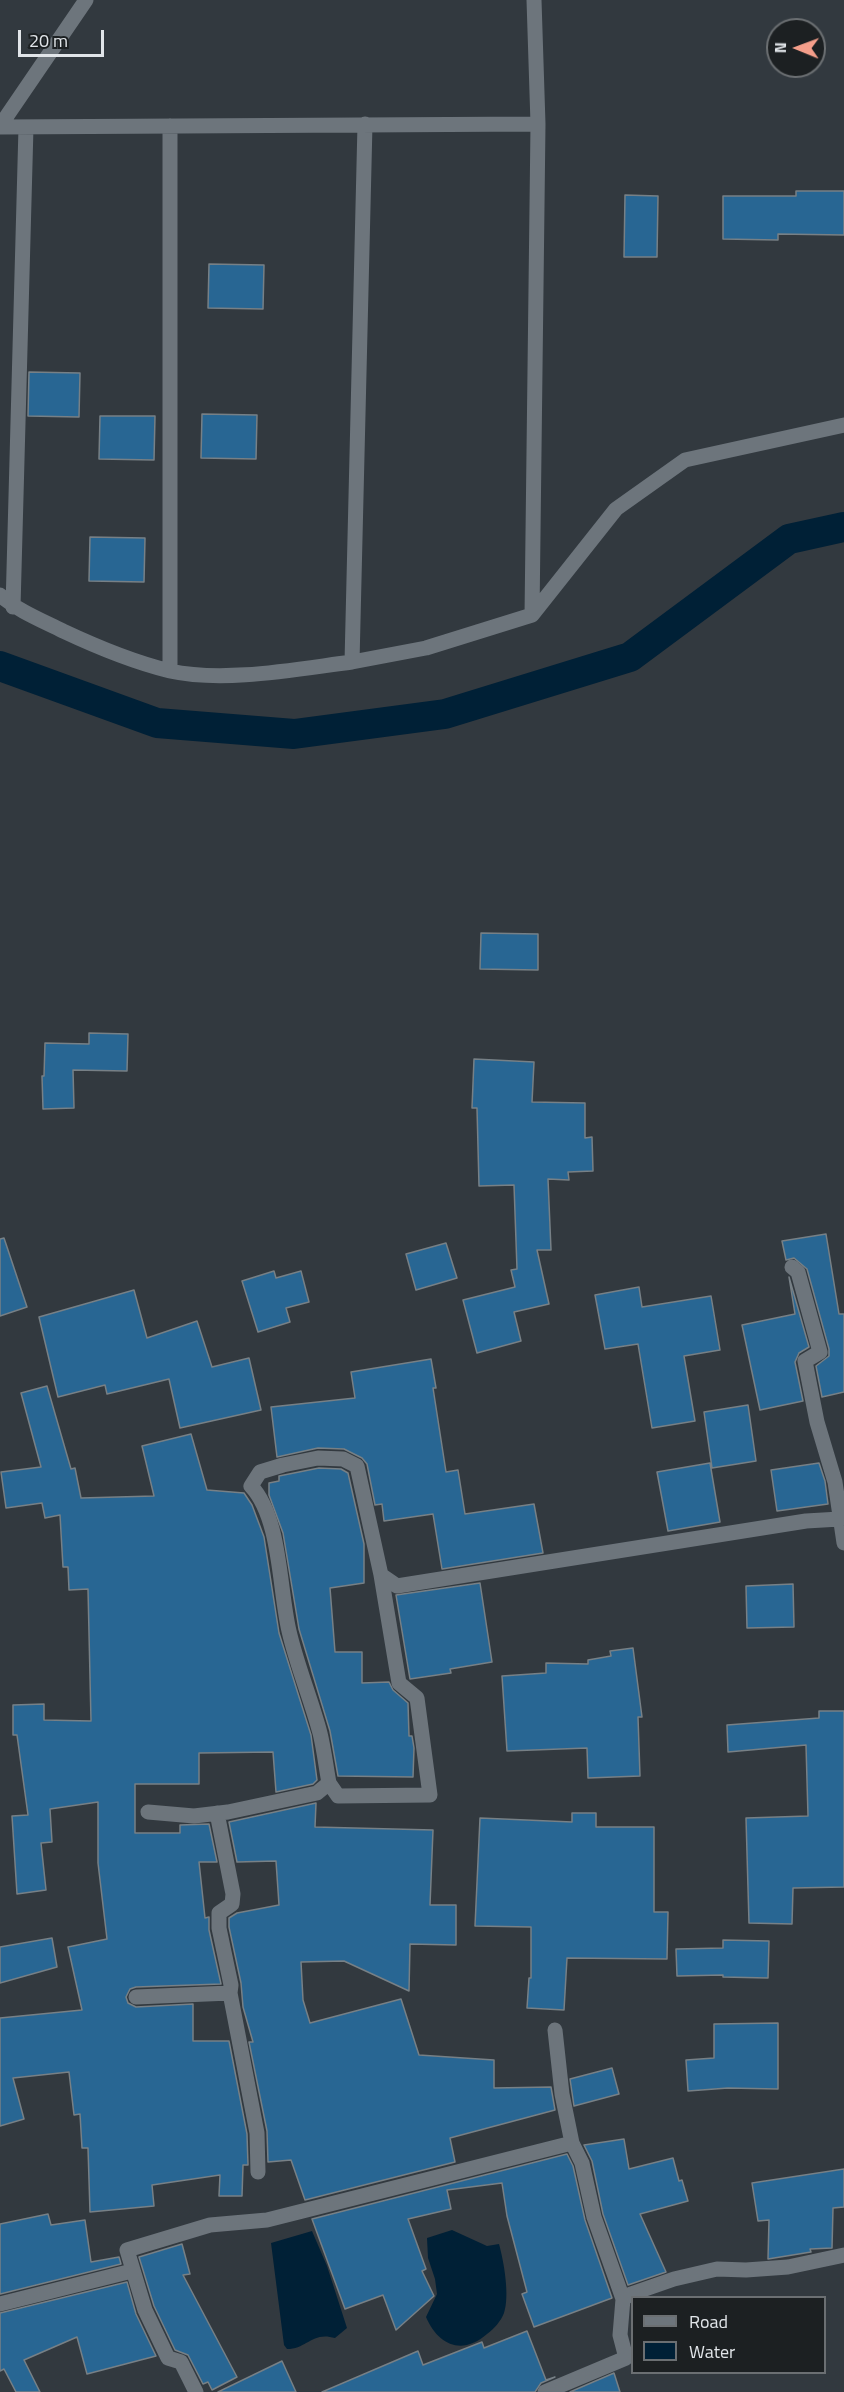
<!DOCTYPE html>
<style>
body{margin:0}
#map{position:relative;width:844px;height:2392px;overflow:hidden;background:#32393f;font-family:"Titillium Web",sans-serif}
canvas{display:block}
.legend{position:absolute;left:631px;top:2296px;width:195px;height:78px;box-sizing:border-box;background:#1c2022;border:2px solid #6b6f72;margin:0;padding:8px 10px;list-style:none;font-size:18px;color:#e1e5e9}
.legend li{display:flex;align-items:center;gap:12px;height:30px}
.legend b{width:30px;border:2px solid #6b6f72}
.north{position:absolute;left:766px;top:18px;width:60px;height:60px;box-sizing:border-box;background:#1c2022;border:2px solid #6b6f72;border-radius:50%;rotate:271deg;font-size:16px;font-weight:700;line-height:24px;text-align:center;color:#e1e5e9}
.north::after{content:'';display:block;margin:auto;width:21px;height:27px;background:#f49e8a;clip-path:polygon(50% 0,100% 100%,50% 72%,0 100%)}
.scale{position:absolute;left:18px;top:30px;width:86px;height:27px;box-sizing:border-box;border:3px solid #e1e5e9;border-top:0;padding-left:8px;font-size:18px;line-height:21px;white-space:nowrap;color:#e1e5e9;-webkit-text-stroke:4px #1c2022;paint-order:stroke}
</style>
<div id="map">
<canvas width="844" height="2392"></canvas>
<ul class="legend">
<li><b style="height:8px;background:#6d757c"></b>Road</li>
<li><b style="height:16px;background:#002036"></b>Water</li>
</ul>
<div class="north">N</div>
<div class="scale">20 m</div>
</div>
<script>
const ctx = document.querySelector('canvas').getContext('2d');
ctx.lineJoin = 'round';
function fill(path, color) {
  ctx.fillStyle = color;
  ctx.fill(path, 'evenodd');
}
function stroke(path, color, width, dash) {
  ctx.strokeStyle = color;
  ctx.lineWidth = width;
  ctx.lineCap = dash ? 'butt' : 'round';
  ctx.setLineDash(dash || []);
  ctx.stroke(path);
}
fill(new Path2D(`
 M 452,2230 L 487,2246 L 499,2244 C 504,2262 510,2296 504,2313 C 501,2321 494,2329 487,2334 C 462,2356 438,2345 426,2317 L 437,2294 L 435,2279 L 428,2258 L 427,2238 Z
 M 312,2231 L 327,2266 L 347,2328 L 335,2338 C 312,2331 307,2349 287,2349 L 284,2345 L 271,2243 Z`), '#002036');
stroke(new Path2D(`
 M 0,666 L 157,723 L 294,734 L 445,714 L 630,657 L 789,539 L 844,527`), '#002036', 30);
const building = new Path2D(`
 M 796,191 L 844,191 L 844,235 L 778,234 L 778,240 L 723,239 L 723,196 L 796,196 Z
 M 625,195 L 658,196 L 657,257 L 624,257 Z
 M 209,264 L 264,265 L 263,309 L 208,308 Z
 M 29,372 L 80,373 L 79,417 L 28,416 Z
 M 202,414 L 257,415 L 256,459 L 201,458 Z
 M 100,416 L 155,416 L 154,460 L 99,459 Z
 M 90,537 L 145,538 L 144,582 L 89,581 Z
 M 481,933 L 538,934 L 538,970 L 480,969 Z
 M 89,1033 L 128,1034 L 127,1071 L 73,1070 L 74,1108 L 43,1109 L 42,1076 L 44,1076 L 45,1043 L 89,1044 Z
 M 474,1059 L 534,1062 L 532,1102 L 585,1103 L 585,1138 L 592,1137 L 593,1171 L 568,1172 L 569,1180 L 548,1179 L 551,1250 L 537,1250 L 549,1304 L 514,1312 L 521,1341 L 477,1353 L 463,1300 L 515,1287 L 511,1270 L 517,1269 L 514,1185 L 479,1186 L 477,1108 L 472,1108 Z
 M 826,1234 L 839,1314 L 844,1314 L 844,1392 L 822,1397 L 816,1366 L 829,1356 L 829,1349 L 807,1269 L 794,1258 L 786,1260 L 782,1241 Z
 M 4,1238 L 27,1307 L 0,1316 L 0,1239 Z
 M 446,1243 L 457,1278 L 416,1290 L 406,1254 Z
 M 274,1271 L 276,1278 L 301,1271 L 309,1302 L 286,1308 L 290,1322 L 258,1332 L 242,1281 Z
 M 789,1277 L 809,1347 L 799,1353 L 795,1362 L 803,1401 L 760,1410 L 742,1325 L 795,1314 Z
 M 639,1287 L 642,1307 L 711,1296 L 720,1350 L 684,1356 L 695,1421 L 652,1428 L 638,1344 L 605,1349 L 595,1295 Z
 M 134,1290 L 147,1338 L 197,1321 L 212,1367 L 249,1358 L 261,1410 L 180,1428 L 169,1379 L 107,1394 L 105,1385 L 58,1397 L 39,1317 Z
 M 431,1359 L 436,1388 L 433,1388 L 446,1472 L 458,1470 L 465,1514 L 534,1504 L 543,1553 L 442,1569 L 433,1514 L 384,1521 L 382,1504 L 375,1505 L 367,1464 L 362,1458 L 344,1449 L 318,1448 L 277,1457 L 271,1407 L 355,1398 L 351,1372 Z
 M 47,1386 L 71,1469 L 75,1468 L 81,1498 L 154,1496 L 142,1446 L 191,1434 L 207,1490 L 244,1493 L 252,1505 L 264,1537 L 279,1633 L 311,1735 L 317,1780 L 313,1784 L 276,1792 L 273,1752 L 199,1753 L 199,1784 L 135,1784 L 135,1833 L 180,1833 L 180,1825 L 209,1824 L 217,1862 L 199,1862 L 205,1918 L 209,1917 L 209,1930 L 221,1984 L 136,1987 L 130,1989 L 126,1997 L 128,2003 L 136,2007 L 193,2004 L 193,2041 L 229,2041 L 247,2134 L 248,2165 L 243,2165 L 242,2196 L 219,2196 L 220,2175 L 152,2185 L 154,2206 L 90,2212 L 88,2148 L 82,2148 L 80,2114 L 74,2115 L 69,2072 L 13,2078 L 24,2119 L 0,2126 L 0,2018 L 82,2010 L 68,1947 L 107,1939 L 98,1863 L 98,1802 L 50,1809 L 52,1842 L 41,1843 L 46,1890 L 17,1894 L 12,1816 L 28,1815 L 17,1735 L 13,1735 L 13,1705 L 44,1704 L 44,1720 L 91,1721 L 88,1589 L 69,1590 L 68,1567 L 63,1567 L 60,1515 L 45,1518 L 42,1503 L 6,1508 L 1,1472 L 41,1467 L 21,1393 Z
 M 748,1405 L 756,1461 L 712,1468 L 704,1412 Z
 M 710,1463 L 720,1522 L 668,1531 L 657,1472 Z
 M 819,1463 L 825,1481 L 828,1504 L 777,1511 L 771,1470 Z
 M 319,1468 L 341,1469 L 348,1473 L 364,1544 L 364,1583 L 330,1588 L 335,1652 L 362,1652 L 362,1683 L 389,1682 L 393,1690 L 408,1703 L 409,1736 L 412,1736 L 414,1748 L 413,1777 L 338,1776 L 330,1731 L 299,1629 L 283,1533 L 269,1495 L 269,1483 L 279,1481 L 279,1476 Z
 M 480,1583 L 492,1662 L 450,1669 L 451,1673 L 410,1679 L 396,1595 Z
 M 793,1584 L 794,1627 L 747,1628 L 746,1586 Z
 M 633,1648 L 642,1717 L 638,1717 L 640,1776 L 588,1778 L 587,1748 L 507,1751 L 502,1676 L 546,1673 L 546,1663 L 588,1664 L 588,1660 L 611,1656 L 610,1651 Z
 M 819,1711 L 844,1711 L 844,1887 L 793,1888 L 792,1924 L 749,1923 L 746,1818 L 808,1816 L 806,1745 L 728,1752 L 727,1725 L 819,1718 Z
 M 316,1803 L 315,1827 L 433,1830 L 430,1905 L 456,1905 L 456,1945 L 410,1944 L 409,1991 L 344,1961 L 301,1962 L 303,2000 L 310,2023 L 401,1999 L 419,2055 L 494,2060 L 494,2088 L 551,2087 L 555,2110 L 450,2138 L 455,2162 L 305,2200 L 291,2160 L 268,2162 L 267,2131 L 249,2042 L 253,2042 L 243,2007 L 241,1983 L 229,1927 L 229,1918 L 237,1913 L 279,1905 L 276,1861 L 237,1862 L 229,1822 Z
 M 572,1813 L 596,1813 L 596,1827 L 654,1827 L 654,1912 L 668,1912 L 667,1959 L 567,1958 L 564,2010 L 527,2008 L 529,1978 L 531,1978 L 531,1927 L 475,1926 L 480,1818 L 572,1822 Z
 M 52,1938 L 57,1967 L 0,1983 L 0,1947 Z
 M 723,1940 L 769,1941 L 768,1978 L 723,1977 L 723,1975 L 677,1976 L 676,1949 L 723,1948 Z
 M 778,2023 L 778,2089 L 728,2088 L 688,2091 L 686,2060 L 714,2058 L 714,2024 Z
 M 612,2068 L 619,2094 L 574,2106 L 570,2079 Z
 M 624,2139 L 629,2169 L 673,2158 L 679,2181 L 682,2180 L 688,2201 L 640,2214 L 666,2272 L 628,2285 L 603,2214 L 592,2161 L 584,2145 Z
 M 567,2154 L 573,2166 L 585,2220 L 612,2298 L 534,2327 L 522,2294 L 527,2292 L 507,2216 L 502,2183 L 447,2190 L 451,2209 L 408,2219 L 426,2269 L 422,2271 L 434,2296 L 396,2330 L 383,2295 L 345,2309 L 312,2219 Z
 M 844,2169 L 844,2207 L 833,2208 L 832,2248 L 810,2249 L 811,2252 L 768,2259 L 769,2220 L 758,2221 L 752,2183 Z
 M 48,2214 L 51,2225 L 85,2220 L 91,2262 L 119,2257 L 121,2264 L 0,2294 L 0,2224 Z
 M 182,2244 L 190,2274 L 183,2275 L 237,2377 L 212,2390 L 208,2382 L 203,2384 L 188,2355 L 175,2350 L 154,2306 L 139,2257 Z
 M 127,2282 L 136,2314 L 156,2356 L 87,2374 L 77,2337 L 24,2360 L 40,2392 L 16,2392 L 4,2369 L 0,2371 L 0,2313 Z
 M 527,2331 L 546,2380 L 555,2377 L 541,2383 L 535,2392 L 322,2392 L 418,2351 L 423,2365 L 482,2342 L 484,2348 Z
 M 282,2361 L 296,2392 L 218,2392 Z
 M 614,2373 L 620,2392 L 570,2392 Z`);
fill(building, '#286693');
stroke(building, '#778086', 1.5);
stroke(new Path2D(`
 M 0,126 L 86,0
 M 170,126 L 170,671
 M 0,127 L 538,124
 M 0,595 C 18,611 41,620 63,631 C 97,647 133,662 170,671 C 225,683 297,669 352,662 L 365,124
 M 13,607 L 26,127
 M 532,615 L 538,124 L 534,0
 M 352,662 L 426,648 L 532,615 L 616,509 L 685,460 L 844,425
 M 792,1267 L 798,1272 L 820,1352 L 805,1361 L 817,1422 L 835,1482 L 844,1543
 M 329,1783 L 338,1796 L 430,1795 L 417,1698 L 399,1683 L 381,1575
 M 148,1812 L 194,1816 L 228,1812 L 317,1793 L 329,1783 C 326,1767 324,1749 320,1733 C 311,1699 297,1666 289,1631 C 279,1589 281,1518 251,1486 L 260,1472 L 283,1465 L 318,1458 L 343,1459 L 357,1466 L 381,1575 L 397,1586 L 806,1521 L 840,1519
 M 230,1993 L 257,2133 L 258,2172
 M 136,1997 L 230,1993 L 231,1985 L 219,1928 L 219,1913 L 232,1904 L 233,1894 L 217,1813
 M 555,2030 L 562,2094 L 572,2143
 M 0,2304 L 132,2271
 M 196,2392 L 181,2362 L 168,2358 L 145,2310 L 127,2250 L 210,2225 L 267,2220 L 572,2143 L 582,2163 L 594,2217 L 623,2299 L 631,2294 L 674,2279 L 717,2269 L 746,2270 L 788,2267 L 844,2255
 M 545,2392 L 626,2358 L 620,2335 L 623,2299`), '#6d757c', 15);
</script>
